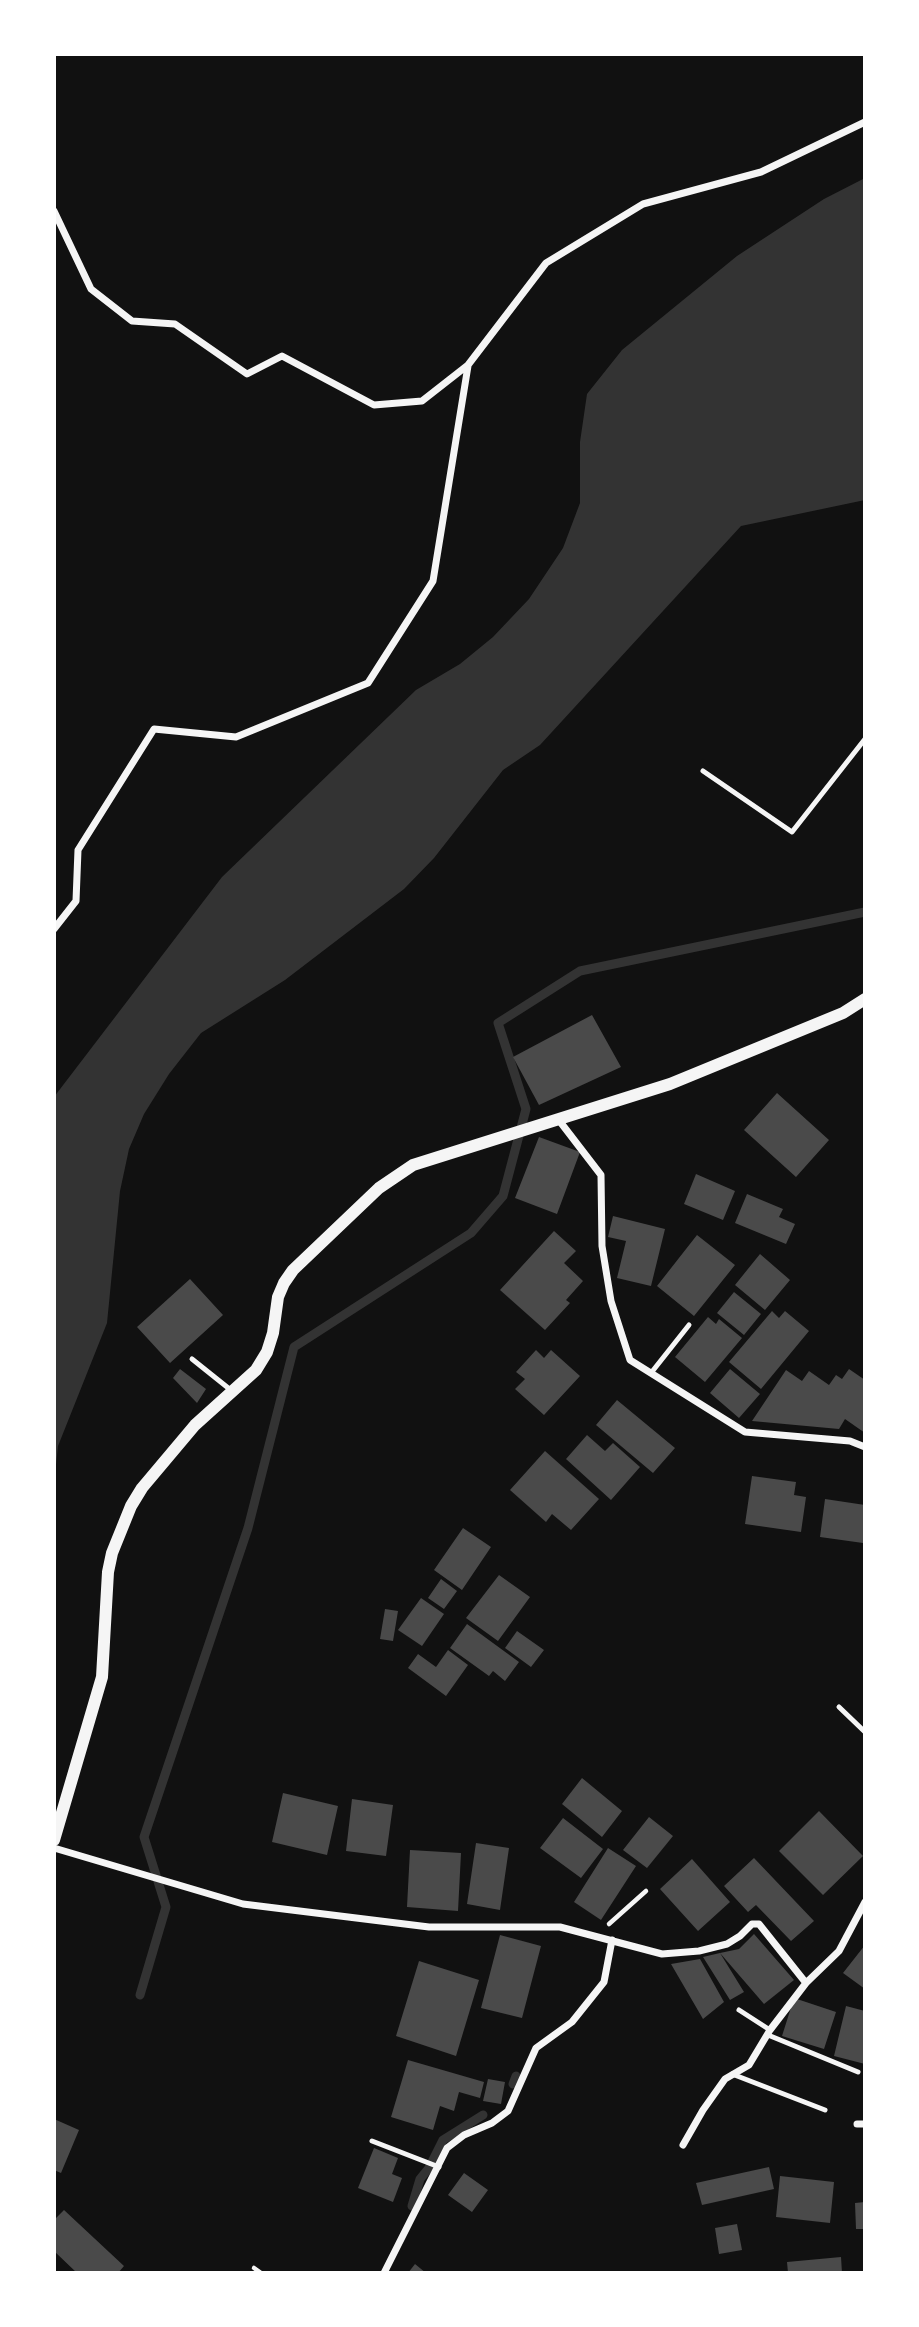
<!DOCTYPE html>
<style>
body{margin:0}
#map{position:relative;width:919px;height:2327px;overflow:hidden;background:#111;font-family:Rubik,sans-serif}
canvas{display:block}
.frame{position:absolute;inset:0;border:56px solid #fff;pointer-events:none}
</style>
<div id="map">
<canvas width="919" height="2327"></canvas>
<div class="frame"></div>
</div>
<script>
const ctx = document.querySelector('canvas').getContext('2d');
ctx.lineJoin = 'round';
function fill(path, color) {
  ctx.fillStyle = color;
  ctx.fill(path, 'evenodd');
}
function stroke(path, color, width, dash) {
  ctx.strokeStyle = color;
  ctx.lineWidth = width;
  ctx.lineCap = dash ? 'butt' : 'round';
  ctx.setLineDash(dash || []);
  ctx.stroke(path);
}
fill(new Path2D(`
 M 865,178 L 865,500 L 741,526 L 540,745 L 503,770 L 434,858 L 404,889 L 285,980 L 201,1033 L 169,1074 L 144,1114 L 129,1149 L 120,1191 L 107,1323 L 58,1446 L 54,1483 L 54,1097 L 222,877 L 416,690 L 460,664 L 493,637 L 529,599 L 563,548 L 580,503 L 580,442 L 587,394 L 622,350 L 737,256 L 824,199 Z`), '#333');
stroke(new Path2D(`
 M 140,1995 L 166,1907 L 144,1837 L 248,1528 L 294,1347 L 471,1233 L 503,1196 L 526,1109 L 498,1023 L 580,971 L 865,912
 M 513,2084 L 516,2076
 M 412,2206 L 420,2179 L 429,2168 L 443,2140 L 483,2115`), '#333', 9);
fill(new Path2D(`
 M 592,1015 L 621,1067 L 539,1105 L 513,1057 Z
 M 777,1093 L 829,1140 L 796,1177 L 744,1130 Z
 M 539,1137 L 580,1152 L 557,1214 L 515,1198 Z
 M 696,1174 L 735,1191 L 723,1220 L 684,1204 Z
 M 747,1194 L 783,1209 L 779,1217 L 795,1224 L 786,1244 L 735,1223 Z
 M 613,1216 L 665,1229 L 651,1286 L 617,1278 L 626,1241 L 608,1237 Z
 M 554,1231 L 576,1251 L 564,1263 L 583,1281 L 566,1300 L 570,1303 L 545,1330 L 500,1290 Z
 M 697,1235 L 735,1265 L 694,1316 L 657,1286 Z
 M 760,1254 L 790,1280 L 765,1310 L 735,1285 Z
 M 190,1279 L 223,1315 L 170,1363 L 137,1327 Z
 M 734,1292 L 761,1314 L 744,1335 L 717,1313 Z
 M 772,1311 L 779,1318 L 785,1311 L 809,1331 L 761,1389 L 729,1362 Z
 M 708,1317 L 716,1324 L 719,1319 L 742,1338 L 705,1382 L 675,1357 Z
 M 536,1350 L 544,1358 L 551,1350 L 580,1376 L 544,1415 L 515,1389 L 525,1379 L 516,1372 Z
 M 180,1369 L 206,1389 L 197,1403 L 173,1378 Z
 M 730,1369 L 760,1394 L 739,1418 L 710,1393 Z
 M 849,1369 L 865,1380 L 865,1433 L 845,1419 L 839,1429 L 752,1421 L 786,1370 L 802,1381 L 809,1371 L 829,1385 L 836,1375 L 842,1379 Z
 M 617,1400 L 675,1448 L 653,1473 L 596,1425 Z
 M 587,1435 L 605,1451 L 613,1443 L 640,1467 L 611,1500 L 566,1459 Z
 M 545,1451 L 599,1499 L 571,1530 L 552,1514 L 546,1522 L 510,1490 Z
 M 752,1476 L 796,1482 L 794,1495 L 806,1497 L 801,1532 L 745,1524 Z
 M 825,1499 L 865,1505 L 863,1543 L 820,1537 Z
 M 463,1528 L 491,1547 L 462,1590 L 434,1570 Z
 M 499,1575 L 530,1597 L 498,1641 L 466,1618 Z
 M 441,1579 L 457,1591 L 444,1609 L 428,1598 Z
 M 421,1598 L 444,1614 L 422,1646 L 398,1630 Z
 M 385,1609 L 398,1611 L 393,1641 L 380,1639 Z
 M 467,1624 L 519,1662 L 505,1681 L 493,1671 L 489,1676 L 450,1648 Z
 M 517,1631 L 544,1650 L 531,1667 L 505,1648 Z
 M 448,1650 L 468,1665 L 446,1696 L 408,1668 L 418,1654 L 436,1667 Z
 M 582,1778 L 622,1811 L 602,1837 L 562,1804 Z
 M 283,1793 L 338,1806 L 327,1855 L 272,1842 Z
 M 352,1799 L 393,1805 L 386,1856 L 346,1851 Z
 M 819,1811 L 863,1856 L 823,1895 L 779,1851 Z
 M 649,1817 L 673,1836 L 647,1868 L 623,1850 Z
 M 563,1818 L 603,1849 L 581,1878 L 540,1848 Z
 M 476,1843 L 509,1848 L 500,1910 L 467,1904 Z
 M 608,1848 L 636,1866 L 601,1920 L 574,1902 Z
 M 410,1850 L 461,1853 L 458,1911 L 407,1907 Z
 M 754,1858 L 814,1921 L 791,1941 L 756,1905 L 748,1912 L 724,1886 Z
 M 692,1859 L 730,1902 L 698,1931 L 660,1889 Z
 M 754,1934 L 794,1980 L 764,2004 L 720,1953 L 744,1992 L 730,2000 L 703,1957 L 720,1953 L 739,1949 Z
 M 500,1935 L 541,1946 L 522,2018 L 481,2008 Z
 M 865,1945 L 865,1989 L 843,1973 Z
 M 700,1959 L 724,2002 L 703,2019 L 671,1964 Z
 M 419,1961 L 479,1980 L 456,2056 L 396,2036 Z
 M 794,1998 L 836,2012 L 824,2049 L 782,2036 Z
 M 846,2006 L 865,2011 L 865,2064 L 834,2056 Z
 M 408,2060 L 484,2082 L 480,2098 L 459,2092 L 454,2111 L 440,2106 L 433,2130 L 391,2117 Z
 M 488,2079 L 505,2082 L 501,2104 L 483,2101 Z
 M 54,2119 L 79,2130 L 61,2173 L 54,2170 Z
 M 374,2148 L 398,2158 L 392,2174 L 402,2178 L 393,2202 L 358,2188 Z
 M 769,2167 L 774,2189 L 702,2205 L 696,2183 Z
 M 464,2173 L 488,2190 L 472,2212 L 448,2195 Z
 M 780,2176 L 834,2182 L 830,2223 L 776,2217 Z
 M 865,2202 L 865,2229 L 856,2229 L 855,2203 Z
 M 64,2210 L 124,2266 L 118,2273 L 77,2273 L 54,2251 L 54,2220 Z
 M 737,2224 L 742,2250 L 719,2254 L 715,2228 Z
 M 841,2257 L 842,2273 L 788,2273 L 787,2262 Z
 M 415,2264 L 426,2273 L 408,2273 Z`), '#4a4a4a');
stroke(new Path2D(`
 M 609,1924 L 646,1891
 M 254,2268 L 261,2273`), '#f5f5f5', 4.5);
stroke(new Path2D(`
 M 703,771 L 792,832 L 865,739
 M 192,1359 L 232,1391
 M 651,1373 L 689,1325
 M 839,1707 L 865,1732
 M 739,2010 L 770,2030
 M 768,2035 L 858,2072
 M 732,2074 L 825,2110
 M 372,2141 L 439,2167`), '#f5f5f5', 5);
stroke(new Path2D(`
 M 54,211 L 91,289 L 132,321 L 175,324 L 247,374 L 282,356 L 374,405 L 422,401 L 468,365 L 546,263 L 643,204 L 761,172 L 865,122
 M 54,929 L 76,901 L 78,850 L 154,729 L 236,737 L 368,683 L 433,581 L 468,366
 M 558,1119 L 601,1175 L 602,1246 L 611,1301 L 630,1360 L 745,1432 L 850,1441 L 865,1447
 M 54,1848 L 243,1904 L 429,1927 L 560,1927 L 662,1954 L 699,1951 L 727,1944 L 740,1936 L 752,1924 L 759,1924 L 806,1983
 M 857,2124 L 865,2124
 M 683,2145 L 703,2110 L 725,2079 L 749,2065 L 770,2030 L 806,1983 L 839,1951 L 865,1902
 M 384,2273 L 447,2148 L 464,2135 L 492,2123 L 508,2111 L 536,2048 L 572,2022 L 604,1982 L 612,1940`), '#f5f5f5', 7);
stroke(new Path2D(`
 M 54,1840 L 102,1677 L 108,1572 L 112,1553 L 131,1506 L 142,1488 L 195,1425 L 256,1370 L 267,1352 L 273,1333 L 278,1297 L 284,1283 L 293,1270 L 379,1188 L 413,1165 L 670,1084 L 843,1013 L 865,999`), '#f5f5f5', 12);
</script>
